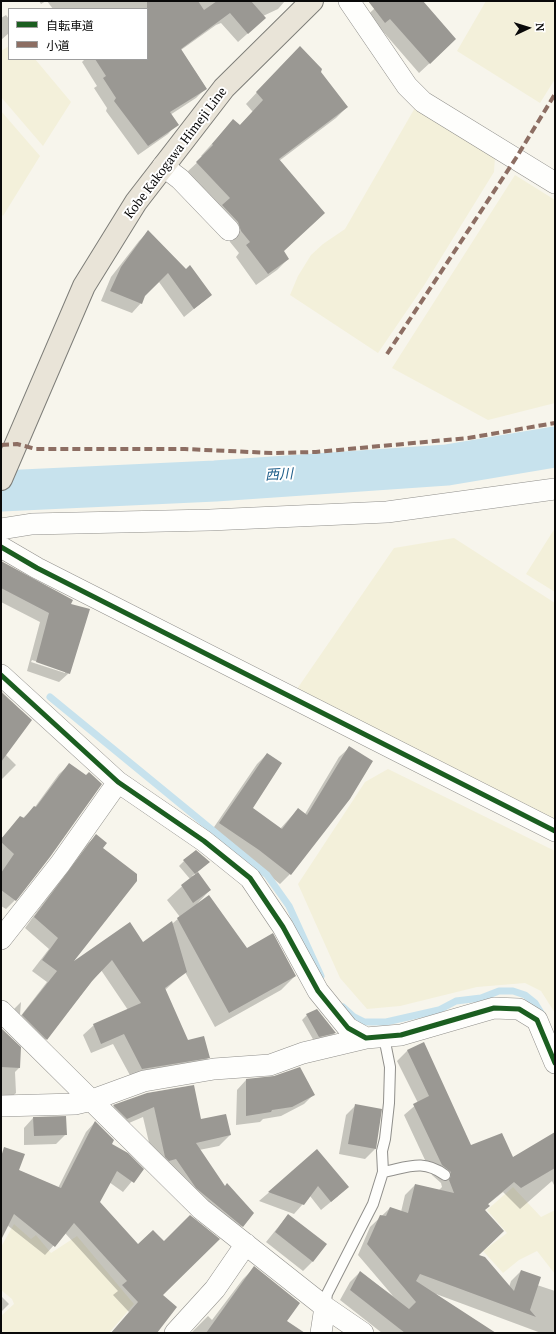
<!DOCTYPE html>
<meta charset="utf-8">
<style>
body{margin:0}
#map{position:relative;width:556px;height:1334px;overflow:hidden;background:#f7f5ec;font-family:"PT Serif","Noto Sans JP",serif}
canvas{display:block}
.frame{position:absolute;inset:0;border:2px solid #090909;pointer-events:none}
.legend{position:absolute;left:8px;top:8px;width:140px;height:52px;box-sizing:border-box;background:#fff;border:1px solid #9d9d9d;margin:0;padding:5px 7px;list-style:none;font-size:12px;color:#090909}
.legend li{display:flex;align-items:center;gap:8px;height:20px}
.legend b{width:20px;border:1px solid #9d9d9d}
.north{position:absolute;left:508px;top:8px;width:40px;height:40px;-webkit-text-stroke:3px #fff;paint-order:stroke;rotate:86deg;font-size:11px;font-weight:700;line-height:16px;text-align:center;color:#090909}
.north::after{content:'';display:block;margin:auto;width:14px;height:18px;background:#090909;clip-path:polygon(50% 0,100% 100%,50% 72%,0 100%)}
</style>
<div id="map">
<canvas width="556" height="1334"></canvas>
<div class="frame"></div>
<ul class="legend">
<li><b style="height:5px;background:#1b5e20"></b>自転車道</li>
<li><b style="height:5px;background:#8d6e63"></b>小道</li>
</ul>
<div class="north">N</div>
</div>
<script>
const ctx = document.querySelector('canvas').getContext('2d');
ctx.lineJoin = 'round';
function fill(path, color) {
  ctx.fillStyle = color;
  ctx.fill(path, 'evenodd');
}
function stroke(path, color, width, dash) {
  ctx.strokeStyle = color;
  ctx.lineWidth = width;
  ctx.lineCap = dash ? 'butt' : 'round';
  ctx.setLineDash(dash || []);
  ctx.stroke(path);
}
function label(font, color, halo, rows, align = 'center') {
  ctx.font = font + ' "PT Serif","Noto Sans JP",serif';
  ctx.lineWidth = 4;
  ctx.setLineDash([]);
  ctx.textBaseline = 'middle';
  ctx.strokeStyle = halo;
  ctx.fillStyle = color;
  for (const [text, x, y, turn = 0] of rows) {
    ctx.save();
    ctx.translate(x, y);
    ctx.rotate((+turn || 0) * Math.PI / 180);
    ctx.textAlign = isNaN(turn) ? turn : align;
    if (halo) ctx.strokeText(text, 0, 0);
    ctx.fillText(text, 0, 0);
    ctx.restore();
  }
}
fill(new Path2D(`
 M 486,1 L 555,1 L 555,79 L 540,103 L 457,51 Z
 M 9,46 L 9,59 L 35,59 L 71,102 L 43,146 L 1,97 L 1,51 Z
 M 416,106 L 495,157 L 494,172 L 423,287 L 378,353 L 290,295 L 298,276 L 311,255 L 323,244 L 345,229 Z
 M 1,111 L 40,156 L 3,216 L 1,213 Z
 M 515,175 L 555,200 L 555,403 L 488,420 L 392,368 Z
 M 555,528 L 555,592 L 526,574 Z
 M 454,538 L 555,603 L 555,822 L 297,689 L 394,548 Z
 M 388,769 L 555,851 L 555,1013 L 541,991 L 525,983 L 477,987 L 400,1006 L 367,1009 L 340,978 L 298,884 L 365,782 Z
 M 513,1187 L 541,1217 L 555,1210 L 555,1274 L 537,1251 L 519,1260 L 503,1273 L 483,1251 L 507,1233 L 487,1210 Z
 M 14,1224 L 31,1239 L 36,1235 L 51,1253 L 77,1236 L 134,1304 L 109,1333 L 1,1333 L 1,1316 L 14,1304 L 12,1299 L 1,1290 L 1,1247 Z`), '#f3f0da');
fill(new Path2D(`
 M 39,1 L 46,1 L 41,4 Z
 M 47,1 L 285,1 L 278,9 L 263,16 L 255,27 L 238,42 L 221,23 L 216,25 L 181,50 L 206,88 L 196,98 L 170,115 L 177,124 L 168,134 L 138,155 L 106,111 L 107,108 L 94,88 L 97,86 L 82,62 L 85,59 L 147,59 L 147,9 L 53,9 Z
 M 383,1 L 421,1 L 445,49 L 419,73 L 380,28 L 375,32 L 364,18 Z
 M 6,15 L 9,19 L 9,33 L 1,40 L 1,18 Z
 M 288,59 L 320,72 L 347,107 L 336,118 L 279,161 L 283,251 L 288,259 L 277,270 L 256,285 L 236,257 L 239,253 L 230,242 L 227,233 L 185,174 L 203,157 L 201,156 L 233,120 L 239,126 L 253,112 L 246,104 Z
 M 148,232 L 211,295 L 184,317 L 159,282 L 144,296 L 141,303 L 132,313 L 101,301 L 111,277 L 139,241 Z
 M 1,562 L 70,604 L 69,673 L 59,682 L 27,671 L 40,622 L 1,602 ZM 32,660 L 65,671 L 65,673 L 31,662 Z
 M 1,691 L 31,720 L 5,754 L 16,765 L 1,780 Z
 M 349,748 L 349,799 L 290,874 L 280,884 L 249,859 L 210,833 L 257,764 L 267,754 L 252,809 L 280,829 L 298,809 L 305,814 L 339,757 Z
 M 69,765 L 15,900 L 6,909 L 1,906 L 1,839 L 21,817 L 23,818 L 35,807 L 59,774 Z
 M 96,836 L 102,848 L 71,965 L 143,944 L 172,924 L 180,917 L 167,900 L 190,879 L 179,866 L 184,861 L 203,867 L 192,876 L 210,890 L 197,904 L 247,949 L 295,976 L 281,990 L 215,1027 L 185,972 L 165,990 L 187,1041 L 209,1057 L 199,1068 L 132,1079 L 113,1044 L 91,1053 L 83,1035 L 94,1025 L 128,1010 L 101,970 L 46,1039 L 36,1050 L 13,1026 L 47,982 L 32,971 L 49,949 L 25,928 L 85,846 Z
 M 21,1002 L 20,1015 L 7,1028 L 8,1015 Z
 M 307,1015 L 335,1033 L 330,1037 L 314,1041 L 302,1020 Z
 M 1,1029 L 19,1068 L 15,1072 L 16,1093 L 6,1102 L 1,1102 Z
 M 423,1043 L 470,1146 L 512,1158 L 555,1134 L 555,1187 L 552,1181 L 520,1209 L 503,1192 L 487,1205 L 484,1210 L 478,1256 L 509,1287 L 511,1281 L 521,1271 L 537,1285 L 555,1291 L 555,1333 L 541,1333 L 436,1294 L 472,1333 L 382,1333 L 340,1300 L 350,1282 L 360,1272 L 393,1296 L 358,1255 L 370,1227 L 390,1208 L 401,1212 L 405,1195 L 415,1185 L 439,1190 L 442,1187 L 441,1183 L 432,1175 L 404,1115 L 418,1103 L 397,1061 L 407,1051 Z
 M 246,1080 L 313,1095 L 304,1104 L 281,1116 L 263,1119 L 260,1122 L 236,1125 L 237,1090 Z
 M 147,1094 L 230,1135 L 219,1146 L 199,1150 L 242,1226 L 231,1237 L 155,1168 L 143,1117 L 115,1129 L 103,1117 L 114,1106 Z
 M 356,1105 L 381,1110 L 375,1149 L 365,1159 L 339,1154 L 346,1115 Z
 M 33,1118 L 66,1134 L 56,1144 L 24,1145 L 24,1128 Z
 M 95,1122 L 110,1145 L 142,1169 L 123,1192 L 109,1182 L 98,1202 L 162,1295 L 154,1333 L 111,1333 L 129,1312 L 113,1295 L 118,1291 L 65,1233 L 45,1255 L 7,1225 L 1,1238 L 1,1156 L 8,1149 L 18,1170 L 58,1188 L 86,1132 Z
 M 317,1151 L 338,1196 L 321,1210 L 310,1196 L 294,1214 L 259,1201 Z
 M 288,1215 L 313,1261 L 303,1271 L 266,1242 Z
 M 254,1268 L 286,1321 L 303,1333 L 191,1333 L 208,1316 L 212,1320 L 243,1279 Z
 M 1,1296 L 9,1304 L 1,1312 Z`), '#0003');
stroke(new Path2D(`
 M 50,697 L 267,875 L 289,906 L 321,976
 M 343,1007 L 354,1017 L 364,1022 L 386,1022 L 439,1010 L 456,1001 L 481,998 L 499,991 L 513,991 L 525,995 L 535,1003 L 543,1016`), '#c7e2ed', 7);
stroke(new Path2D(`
 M 1,491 L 215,481 L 447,465 L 555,447`), '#c7e2ed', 41);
fill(new Path2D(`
 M 147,1 L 198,1 L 204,10 L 217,1 L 251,1 L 266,18 L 248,34 L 230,13 L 181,49 L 207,89 L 170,112 L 179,125 L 148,146 L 114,101 L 116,98 L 103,78 L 106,76 L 95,59 L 147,59 Z
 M 368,1 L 423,1 L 456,39 L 430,64 L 390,19 L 385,23 Z
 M 300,46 L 322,69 L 321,72 L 348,107 L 279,159 L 325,213 L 284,251 L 289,259 L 268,274 L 246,245 L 250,242 L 241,231 L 238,222 L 222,205 L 230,198 L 196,162 L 213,145 L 212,144 L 233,119 L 240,125 L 263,100 L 256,92 Z
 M 148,230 L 186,269 L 190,265 L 212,295 L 194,309 L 168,273 L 145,296 L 142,304 L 110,291 L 121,267 Z
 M 1,561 L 73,600 L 71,604 L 90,609 L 70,674 L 36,662 L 49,613 L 1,588 Z
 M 1,692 L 32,720 L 1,762 Z
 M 349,746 L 373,761 L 350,799 L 291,875 L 259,850 L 219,823 L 267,753 L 282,763 L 253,808 L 282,829 L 298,808 L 307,815 Z
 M 69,763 L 86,775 L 89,772 L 102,784 L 50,857 L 16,901 L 1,890 L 1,873 L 14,854 L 1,842 L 1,839 L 20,816 L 24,818 L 34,806 L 36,807 Z
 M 96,834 L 107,843 L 103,848 L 137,874 L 137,881 L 74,961 L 130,922 L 143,942 L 172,921 L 187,972 L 165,988 L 188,1040 L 204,1036 L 210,1058 L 142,1069 L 124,1034 L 101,1044 L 93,1024 L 141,1003 L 112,960 L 92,981 L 47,1040 L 22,1015 L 57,971 L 42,960 L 58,938 L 34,917 Z
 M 196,850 L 210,862 L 195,874 L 183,860 Z
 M 198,872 L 211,890 L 193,903 L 181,885 Z
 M 209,895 L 247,948 L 273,933 L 296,976 L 229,1013 L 177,918 Z
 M 317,1009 L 336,1033 L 319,1037 L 306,1014 Z
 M 1,1028 L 21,1047 L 20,1068 L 1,1067 Z
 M 424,1042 L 471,1145 L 502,1133 L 513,1157 L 555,1132 L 555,1168 L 521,1188 L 514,1182 L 488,1204 L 490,1206 L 485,1210 L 504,1231 L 479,1255 L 485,1257 L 514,1291 L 521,1270 L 541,1277 L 530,1310 L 536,1317 L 420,1274 L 416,1281 L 496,1333 L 405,1333 L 350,1290 L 360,1271 L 409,1309 L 416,1302 L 367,1244 L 380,1215 L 386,1216 L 390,1207 L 408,1213 L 415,1184 L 454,1193 L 449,1180 L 451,1176 L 451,1172 L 442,1165 L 413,1104 L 429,1096 L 407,1050 Z
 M 300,1067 L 315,1095 L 292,1107 L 272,1110 L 271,1112 L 246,1116 L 246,1079 L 274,1076 Z
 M 194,1085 L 201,1119 L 226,1114 L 231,1135 L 196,1143 L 225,1186 L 227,1183 L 254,1213 L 243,1227 L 196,1188 L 176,1159 L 169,1161 L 165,1157 L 154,1107 L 127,1119 L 113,1105 L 147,1093 Z
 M 355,1104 L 382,1109 L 376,1149 L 348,1144 Z
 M 66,1116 L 67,1135 L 34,1136 L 33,1117 Z
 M 95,1121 L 114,1140 L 112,1144 L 128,1153 L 144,1169 L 134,1183 L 117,1171 L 100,1202 L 138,1244 L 153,1230 L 164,1241 L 190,1215 L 220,1239 L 163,1295 L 177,1307 L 157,1333 L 111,1333 L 138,1302 L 122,1285 L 127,1281 L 74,1223 L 55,1247 L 14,1214 L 1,1240 L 1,1157 L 4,1147 L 25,1154 L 19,1170 L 61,1188 Z
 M 317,1149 L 349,1187 L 331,1202 L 318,1186 L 304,1205 L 268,1192 Z
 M 288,1214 L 327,1244 L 313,1262 L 275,1232 Z
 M 254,1266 L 300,1303 L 287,1321 L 305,1333 L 206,1333 Z`), '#9a9893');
const service = new Path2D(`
 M 383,1172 C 409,1167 423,1159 445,1175
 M 325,1307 L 327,1294 L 373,1204 L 383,1172 L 382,1151 L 385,1139 L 389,1103 L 390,1067 L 384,1037`);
const minor = new Path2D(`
 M 349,1 L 407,86 L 423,102 L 555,183
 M 163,166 L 180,179 L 229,230
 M 1,529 L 32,524 L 210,520 L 387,512 L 555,489
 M 1,547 L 37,568 L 555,831
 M 1,675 L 118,782 L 204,841 L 250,878 L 283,927 L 318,991 L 348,1028 L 366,1038 L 401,1035 L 494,1008 L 519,1009 L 537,1020 L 555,1063
 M 1,939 L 60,864 L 118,782
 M 1,1011 L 201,1209 L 325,1307 L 363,1333
 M 1,1106 L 75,1104 L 92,1100 L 144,1081 L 214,1069 L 270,1065 L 303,1053 L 366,1038
 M 175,1333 L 215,1289 L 246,1244
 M 321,1333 L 325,1307`);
const primary = new Path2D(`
 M 1,479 L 84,286 L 136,202 L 224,88 L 312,1`);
stroke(service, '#908f8b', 12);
stroke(minor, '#908f8b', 22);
stroke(primary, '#7d7d78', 24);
stroke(service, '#fefefc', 10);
stroke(minor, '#fefefc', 21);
stroke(primary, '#e9e4d8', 22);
stroke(new Path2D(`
 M 387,354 L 516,158 L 555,94
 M 1,445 L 17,444 L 36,449 L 185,449 L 272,453 L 316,452 L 468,438 L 555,423`), '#8d6e63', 4, [8, 4]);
stroke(new Path2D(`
 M 1,547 L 37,568 L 555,831
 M 1,675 L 118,782 L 204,841 L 250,878 L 283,927 L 318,991 L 348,1028 L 366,1038 L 401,1035 L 494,1008 L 519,1009 L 537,1020 L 555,1063`), '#1b5e20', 5);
label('13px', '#090909', '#fff', [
 ["Kobe Kakogawa Himeji Line",176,153,-53]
]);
label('italic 14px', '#22608b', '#fff', [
 ["西川",279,475,-3]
]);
</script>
